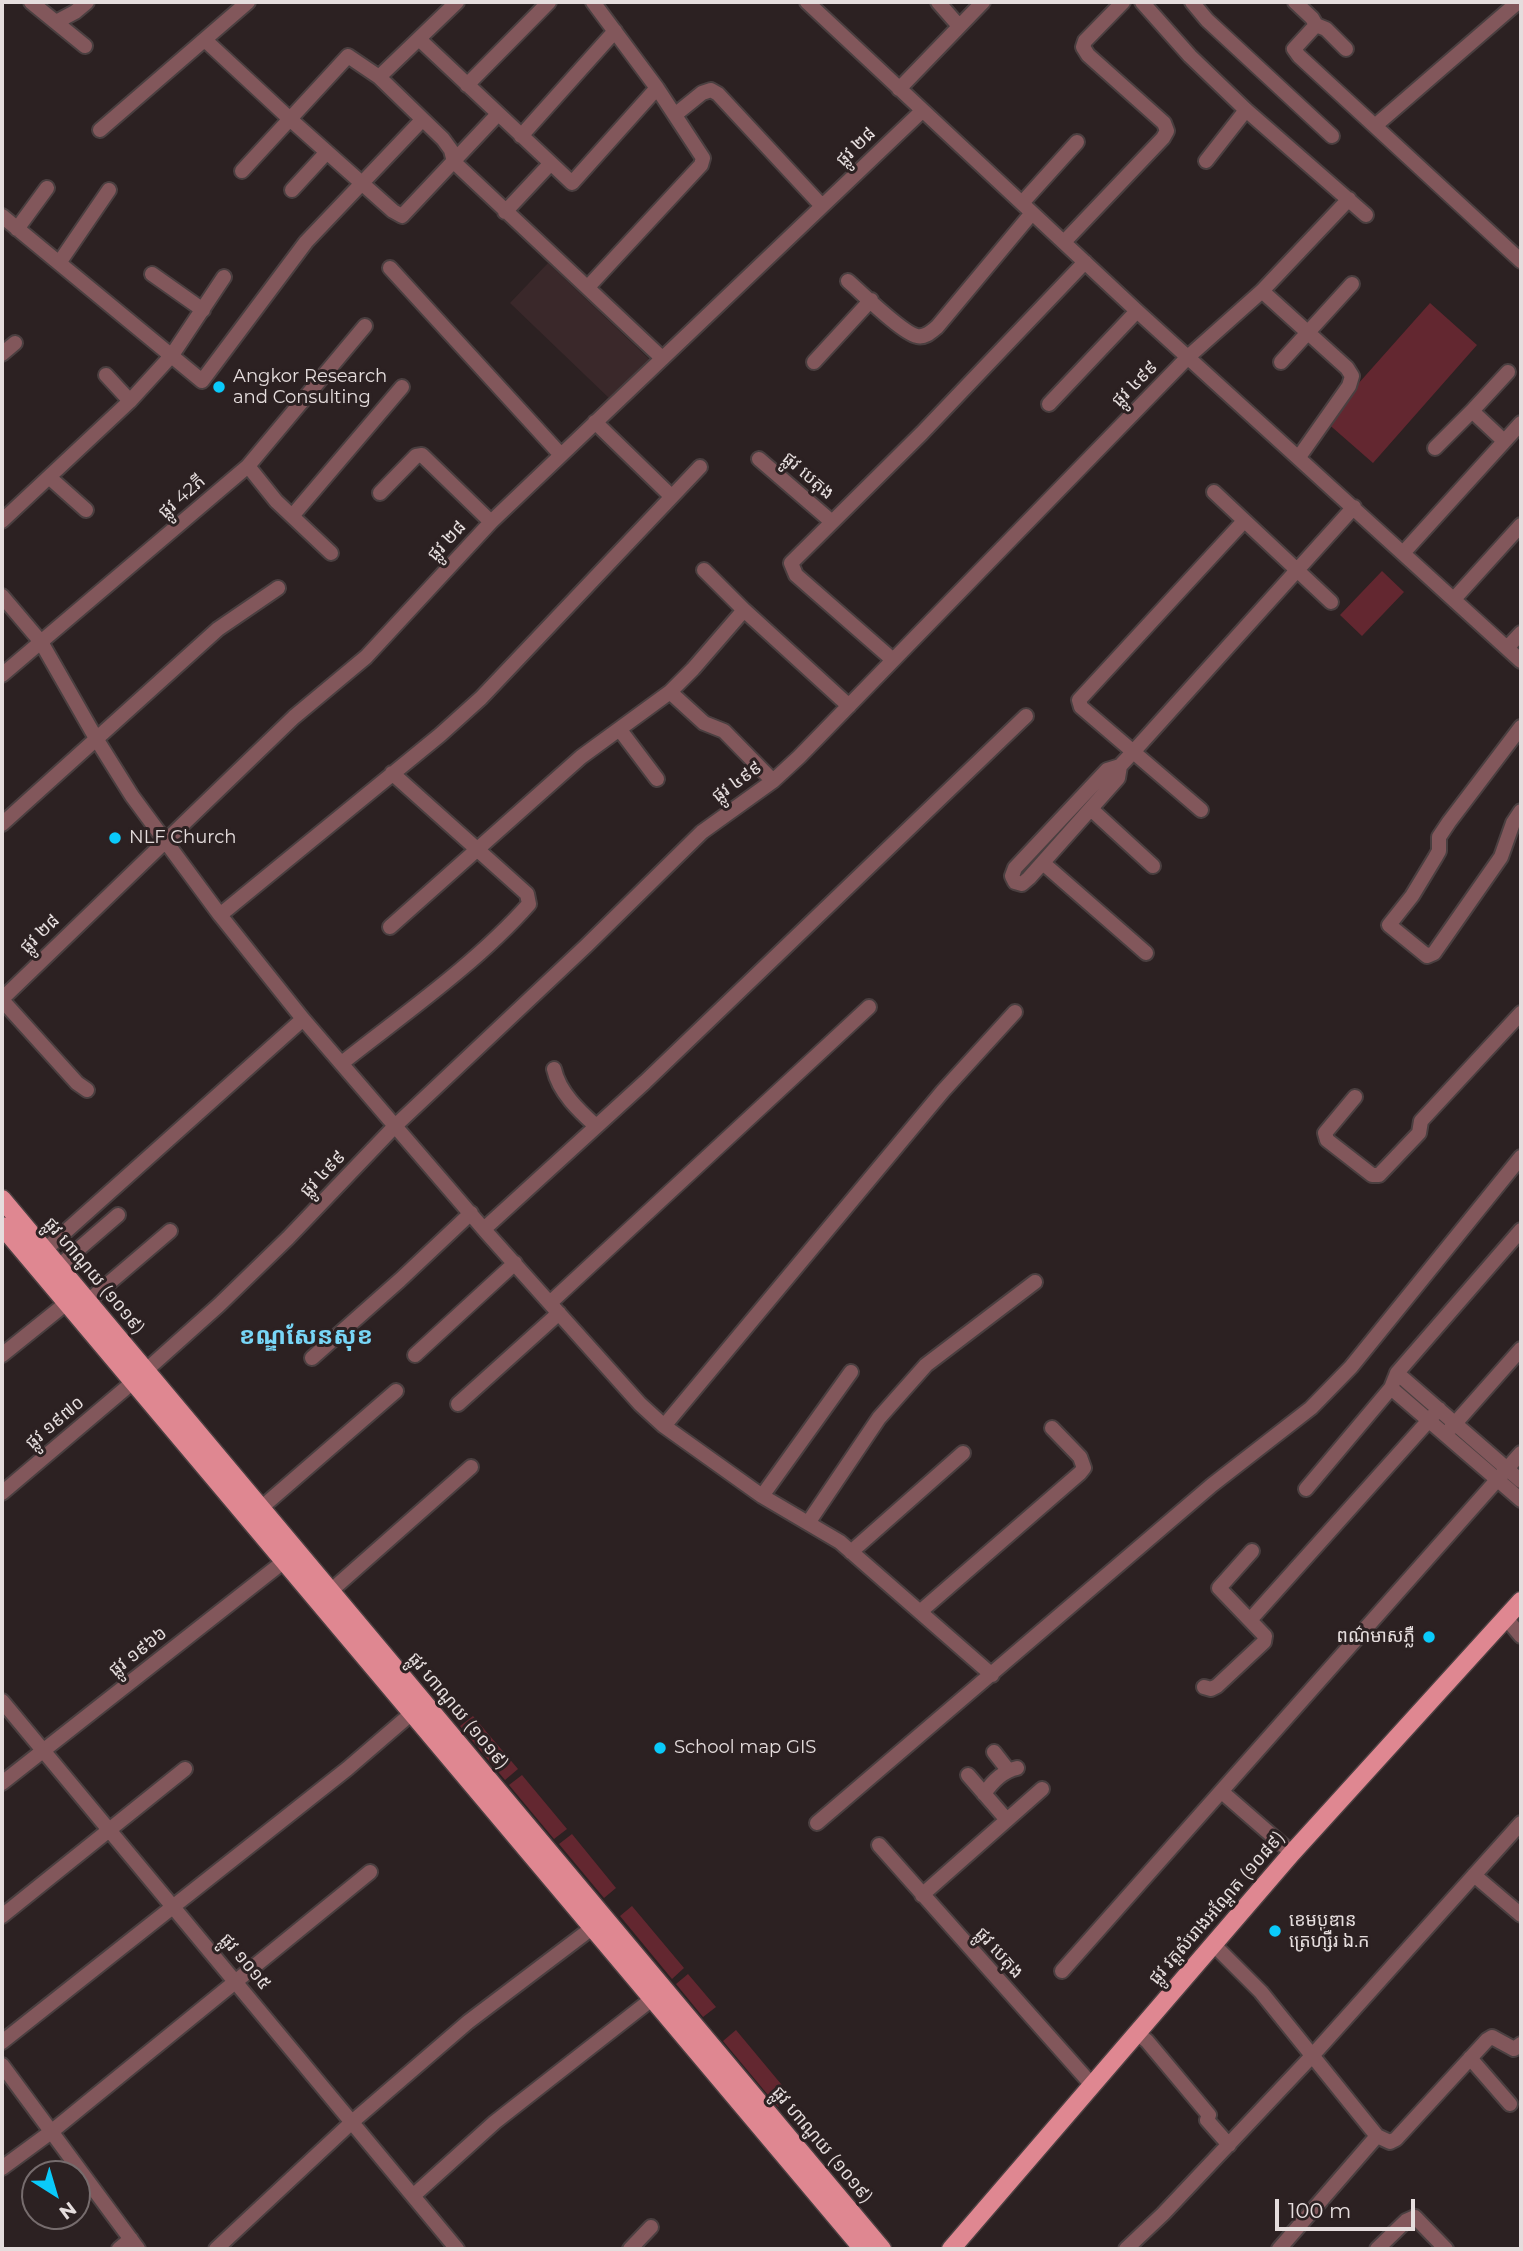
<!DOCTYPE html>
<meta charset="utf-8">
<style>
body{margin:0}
#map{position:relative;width:1523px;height:2251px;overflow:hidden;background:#2c2122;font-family:Montserrat,sans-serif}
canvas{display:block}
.frame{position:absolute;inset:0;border:4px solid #e5dddd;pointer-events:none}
.north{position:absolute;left:21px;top:2160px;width:70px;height:70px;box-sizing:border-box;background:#2c2122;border:2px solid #766c6d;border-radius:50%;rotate:143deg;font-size:19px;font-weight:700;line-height:28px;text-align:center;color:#e5dddd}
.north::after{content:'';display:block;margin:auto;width:24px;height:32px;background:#0acafa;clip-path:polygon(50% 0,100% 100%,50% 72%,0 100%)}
.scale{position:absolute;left:1275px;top:2199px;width:140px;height:32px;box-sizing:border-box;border:4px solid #e5dddd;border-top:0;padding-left:9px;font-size:21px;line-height:24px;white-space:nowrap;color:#e5dddd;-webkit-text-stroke:5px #2c2122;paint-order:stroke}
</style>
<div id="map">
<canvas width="1523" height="2251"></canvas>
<div class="frame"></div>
<div class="north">N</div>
<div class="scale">100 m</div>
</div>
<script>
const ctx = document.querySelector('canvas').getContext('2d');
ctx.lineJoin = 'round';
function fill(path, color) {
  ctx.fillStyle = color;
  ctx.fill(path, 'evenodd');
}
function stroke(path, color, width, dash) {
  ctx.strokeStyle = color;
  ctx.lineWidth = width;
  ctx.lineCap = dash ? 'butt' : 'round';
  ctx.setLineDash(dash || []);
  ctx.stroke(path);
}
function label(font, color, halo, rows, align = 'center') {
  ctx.font = font + ' Montserrat,"Noto Sans Khmer",sans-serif';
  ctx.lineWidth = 6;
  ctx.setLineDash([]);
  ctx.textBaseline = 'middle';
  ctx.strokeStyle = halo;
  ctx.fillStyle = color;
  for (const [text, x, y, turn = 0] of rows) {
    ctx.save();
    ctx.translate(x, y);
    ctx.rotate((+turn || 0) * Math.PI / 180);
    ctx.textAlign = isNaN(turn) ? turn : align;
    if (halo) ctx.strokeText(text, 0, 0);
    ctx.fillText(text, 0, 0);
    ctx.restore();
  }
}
fill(new Path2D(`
 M 548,263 L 650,360 L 610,399 L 510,303 Z`), '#3a282a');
fill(new Path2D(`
 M 1430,303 L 1477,345 L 1373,463 L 1325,421 Z
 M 1382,571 L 1404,592 L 1362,636 L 1340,615 Z
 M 473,1716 L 518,1769 L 505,1780 L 460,1726 Z
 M 522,1775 L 567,1829 L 554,1839 L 509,1785 Z
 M 572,1834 L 616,1888 L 604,1898 L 559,1844 Z
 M 632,1906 L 684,1968 L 672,1979 L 620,1916 Z
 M 688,1974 L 716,2007 L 703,2017 L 676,1984 Z
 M 736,2030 L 791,2096 L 778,2107 L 723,2041 Z`), '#632730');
const minor = new Path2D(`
 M 31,2 L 85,46
 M 807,2 L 1137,311 L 1521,661
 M 938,2 L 959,26
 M 1142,2 L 1190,56 L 1246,110 L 1366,215
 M 1192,2 L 1207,20 L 1332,136
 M 1295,2 L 1312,18 L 1316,25 L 1326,29 L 1346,49
 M 58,21 L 75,12 L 87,2
 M 1316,25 L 1294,49 L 1299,56 L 1521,261
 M 419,39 L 572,183 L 657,88
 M 205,40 L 291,120 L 393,211 L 402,216 L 498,114
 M 379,77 L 457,2
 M 467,85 L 549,2
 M 899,89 L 983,2
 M 676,114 L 702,93 L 711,90 L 718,94 L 822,206
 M 1376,125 L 1517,3
 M 100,130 L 248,2
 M 521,136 L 615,31
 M 1206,161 L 1246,110
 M 242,171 L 348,56 L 379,77 L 443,139 L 451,150 L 454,162 L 662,358
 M 292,190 L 327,152
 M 1022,203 L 1077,142
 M 505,212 L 550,164
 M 2,216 L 202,381 L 306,242 L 422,120
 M 17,229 L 47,188
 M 1064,242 L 1163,138 L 1167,131 L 1164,123 L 1088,55 L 1083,47 L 1085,41 L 1123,2
 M 59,263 L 109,190
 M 390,268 L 561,455
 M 152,274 L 203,310
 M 848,281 C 862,293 902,333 917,336 C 925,338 931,332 937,327 L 1032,213
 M 588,287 L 701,165 L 703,158 L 657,88 L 593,2
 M 1262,291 L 1347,368 L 1352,376 L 1349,386 L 1299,457
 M 2,354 L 15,343
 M 814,362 L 871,300
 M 1281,362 L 1352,284
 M 106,375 L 130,401
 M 1049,404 L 1137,311
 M 595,422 L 671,496
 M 1504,441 L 1472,411 L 1508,372
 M 1435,448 L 1472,411
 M 759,459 L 832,522
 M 248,466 L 276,501 L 331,553
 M 49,477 L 86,510
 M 1214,492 L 1331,602
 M 380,493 L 416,456 L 422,455 L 491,522
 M 293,515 L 402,387
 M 2,521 L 130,401 L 172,355 L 224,277
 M 1404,552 L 1521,423
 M 704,570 L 744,610
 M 2,596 L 41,642 L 97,740 L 132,796 L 220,915 L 303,1019 L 487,1233 L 640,1404 L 664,1426 L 762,1496 L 840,1542 L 992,1675
 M 1454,599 L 1521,525
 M 1507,648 L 1521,633
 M 893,660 L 796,575 L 791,563 L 922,433 L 1085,262
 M 2,675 L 248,466 L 365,326
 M 670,692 L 704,723 L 724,731 L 773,781
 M 1521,727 L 1449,822 L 1439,837 L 1439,851 L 1435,858 L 1412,896 L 1389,925 L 1427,956 L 1434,953 L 1501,857 L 1513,823 L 1521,811
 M 620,730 L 657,779
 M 1120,766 L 1118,778 L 1029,878 L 1022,884 L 1015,882 L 1012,876 L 1015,868 L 1107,770 L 1120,766 L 1134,751 L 1354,507
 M 1091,809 L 1153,866
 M 1201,810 L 1081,707 L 1079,700 L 1244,521
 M 2,824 L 218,629 L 278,588
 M 1043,863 L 1146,953
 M 220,915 L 440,735 L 481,698 L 700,467
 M 390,927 L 581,757 L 670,692 L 693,669 L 744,610 L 849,706
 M 2,999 L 294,717 L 366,657 L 491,522 L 922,111
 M 2,1000 L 77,1083 L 87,1090
 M 342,1063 C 404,1014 477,963 529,904 L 527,894 L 392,773
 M 554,1069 C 559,1092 579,1111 596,1126
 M 1355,1097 L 1325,1133 L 1327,1140 L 1372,1175 L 1379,1175 L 1419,1133 L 1421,1121 L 1521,1013
 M 484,1229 L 645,1082 L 1026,716
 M 45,1250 L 303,1019
 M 59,1266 L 118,1215
 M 551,1302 L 869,1007
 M 81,1307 L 170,1231
 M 2,1355 L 74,1297
 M 415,1355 L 515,1263
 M 312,1358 L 400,1280 L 471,1213
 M 1397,1373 L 1521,1481
 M 1391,1388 L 1521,1500
 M 458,1404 L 559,1313
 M 664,1426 L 943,1091 L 1015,1012
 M 1451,1428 L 1521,1349
 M 1306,1489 L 1391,1388 L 1397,1373 L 1521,1230
 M 2,1493 L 133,1382 L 219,1305 L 288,1238 L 395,1126 L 586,946 L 702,832 L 773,781 L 799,757 L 1188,357 L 1262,291 L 1349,199
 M 762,1496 L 851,1372
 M 261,1508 L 396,1391
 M 808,1523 L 879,1418 L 926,1365 L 1035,1282
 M 851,1552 L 963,1453
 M 325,1596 L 471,1467
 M 921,1611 L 1080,1473 L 1084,1468 L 1080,1457 L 1052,1428
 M 1506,1618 L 1521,1636
 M 1250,1620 L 1439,1409
 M 1204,1687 L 1211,1689 L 1217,1686 L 1264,1642 L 1265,1636 L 1219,1588 L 1252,1551
 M 2,1701 L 457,2249
 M 994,1752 L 1008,1770
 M 968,1775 L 1007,1820
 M 2,1783 L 292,1555
 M 1222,1792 L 1292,1853
 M 984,1794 C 992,1782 1003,1771 1017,1768
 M 817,1823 L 1212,1485 L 1311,1408 L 1351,1367 L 1521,1157
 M 879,1845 L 1092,2085
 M 1474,1875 L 1521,1915
 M 922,1895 L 1042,1789
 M 2,1916 L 185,1769
 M 1213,1944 L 1261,1992 L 1377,2136 L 1390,2142 L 1396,2139 L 1487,2040 L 1492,2037 L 1514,2049 L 1521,2044
 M 1062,1971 L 1521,1453
 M 1137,2033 L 1147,2041 L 1209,2115 L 1207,2120 L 1229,2145
 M 2,2042 L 347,1769 L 412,1713
 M 1470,2058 L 1510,2104
 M 2,2065 L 138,2249
 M 2,2168 L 51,2132 L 370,1872
 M 413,2196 L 495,2122 L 652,1999
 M 119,2249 L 131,2239
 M 216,2249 L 352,2122 L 468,2022 L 592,1928 L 599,1920
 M 630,2249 L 651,2227
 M 1126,2249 L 1163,2214 L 1311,2057 L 1521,1823
 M 1279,2249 L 1377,2136
 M 1377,2249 L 1406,2221 L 1415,2217 L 1446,2249`);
const major = new Path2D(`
 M 2,1199 L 882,2249
 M 2,1226 L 863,2249
 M 951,2249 L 1292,1853 L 1521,1601`);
stroke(minor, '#4a3f40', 18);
stroke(major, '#4a3f40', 21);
stroke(minor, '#82575b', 14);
stroke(major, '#df8791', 18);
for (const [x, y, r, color] of [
 [219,387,7,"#0acafa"],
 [115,838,7,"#0acafa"],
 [1429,1637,7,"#0acafa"],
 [660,1748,7,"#0acafa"],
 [1275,1931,7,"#0acafa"]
]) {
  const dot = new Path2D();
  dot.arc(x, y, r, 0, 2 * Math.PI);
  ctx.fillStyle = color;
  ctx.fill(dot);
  stroke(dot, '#2c2122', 2.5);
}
label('18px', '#e5dddd', '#2c2122', [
 ["ផ្លូវ ២៨",856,147,-44],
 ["ផ្លូវ ៤៩៩",1135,384,-45],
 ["ផ្លូវ បេតុង",808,476,41],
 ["ផ្លូវ 42ភី",182,497,-41],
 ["ផ្លូវ ២៨",447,541,-47],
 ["ផ្លូវ ៤៩៩",737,782,-36],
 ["ផ្លូវ ២៨",40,934,-44],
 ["ផ្លូវ ៤៩៩",323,1174,-46],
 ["ផ្លូវ ហាណូយ (១០១៩)",94,1276,50],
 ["ផ្លូវ ១៩៧០",55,1423,-40],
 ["ផ្លូវ ១៩៦៦",138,1652,-38],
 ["ផ្លូវ ហាណូយ (១០១៩)",458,1711,50],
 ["ផ្លូវ វត្តសំរោងអណ្ដែត (១០៨៩)",1217,1908,-49],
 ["ផ្លូវ បេតុង",999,1953,48],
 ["ផ្លូវ ១០១៥",245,1962,50],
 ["ផ្លូវ ហាណូយ (១០១៩)",822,2145,50]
]);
label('18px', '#e5dddd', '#2c2122', [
 ["Angkor Research",233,377],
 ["and Consulting",233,398],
 ["NLF Church",129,838],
 ["ពណ៌មាសភ្លឺ",1415,1637,"right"],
 ["School map GIS",674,1748],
 ["ខេមបូឌាន",1289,1921],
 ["ត្រេហ្សឺរ ឯ.ក",1289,1942]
], 'left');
label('bold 24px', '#78d6f7', '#2c2122', [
 ["ខណ្ឌសែនសុខ",306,1337]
]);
</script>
